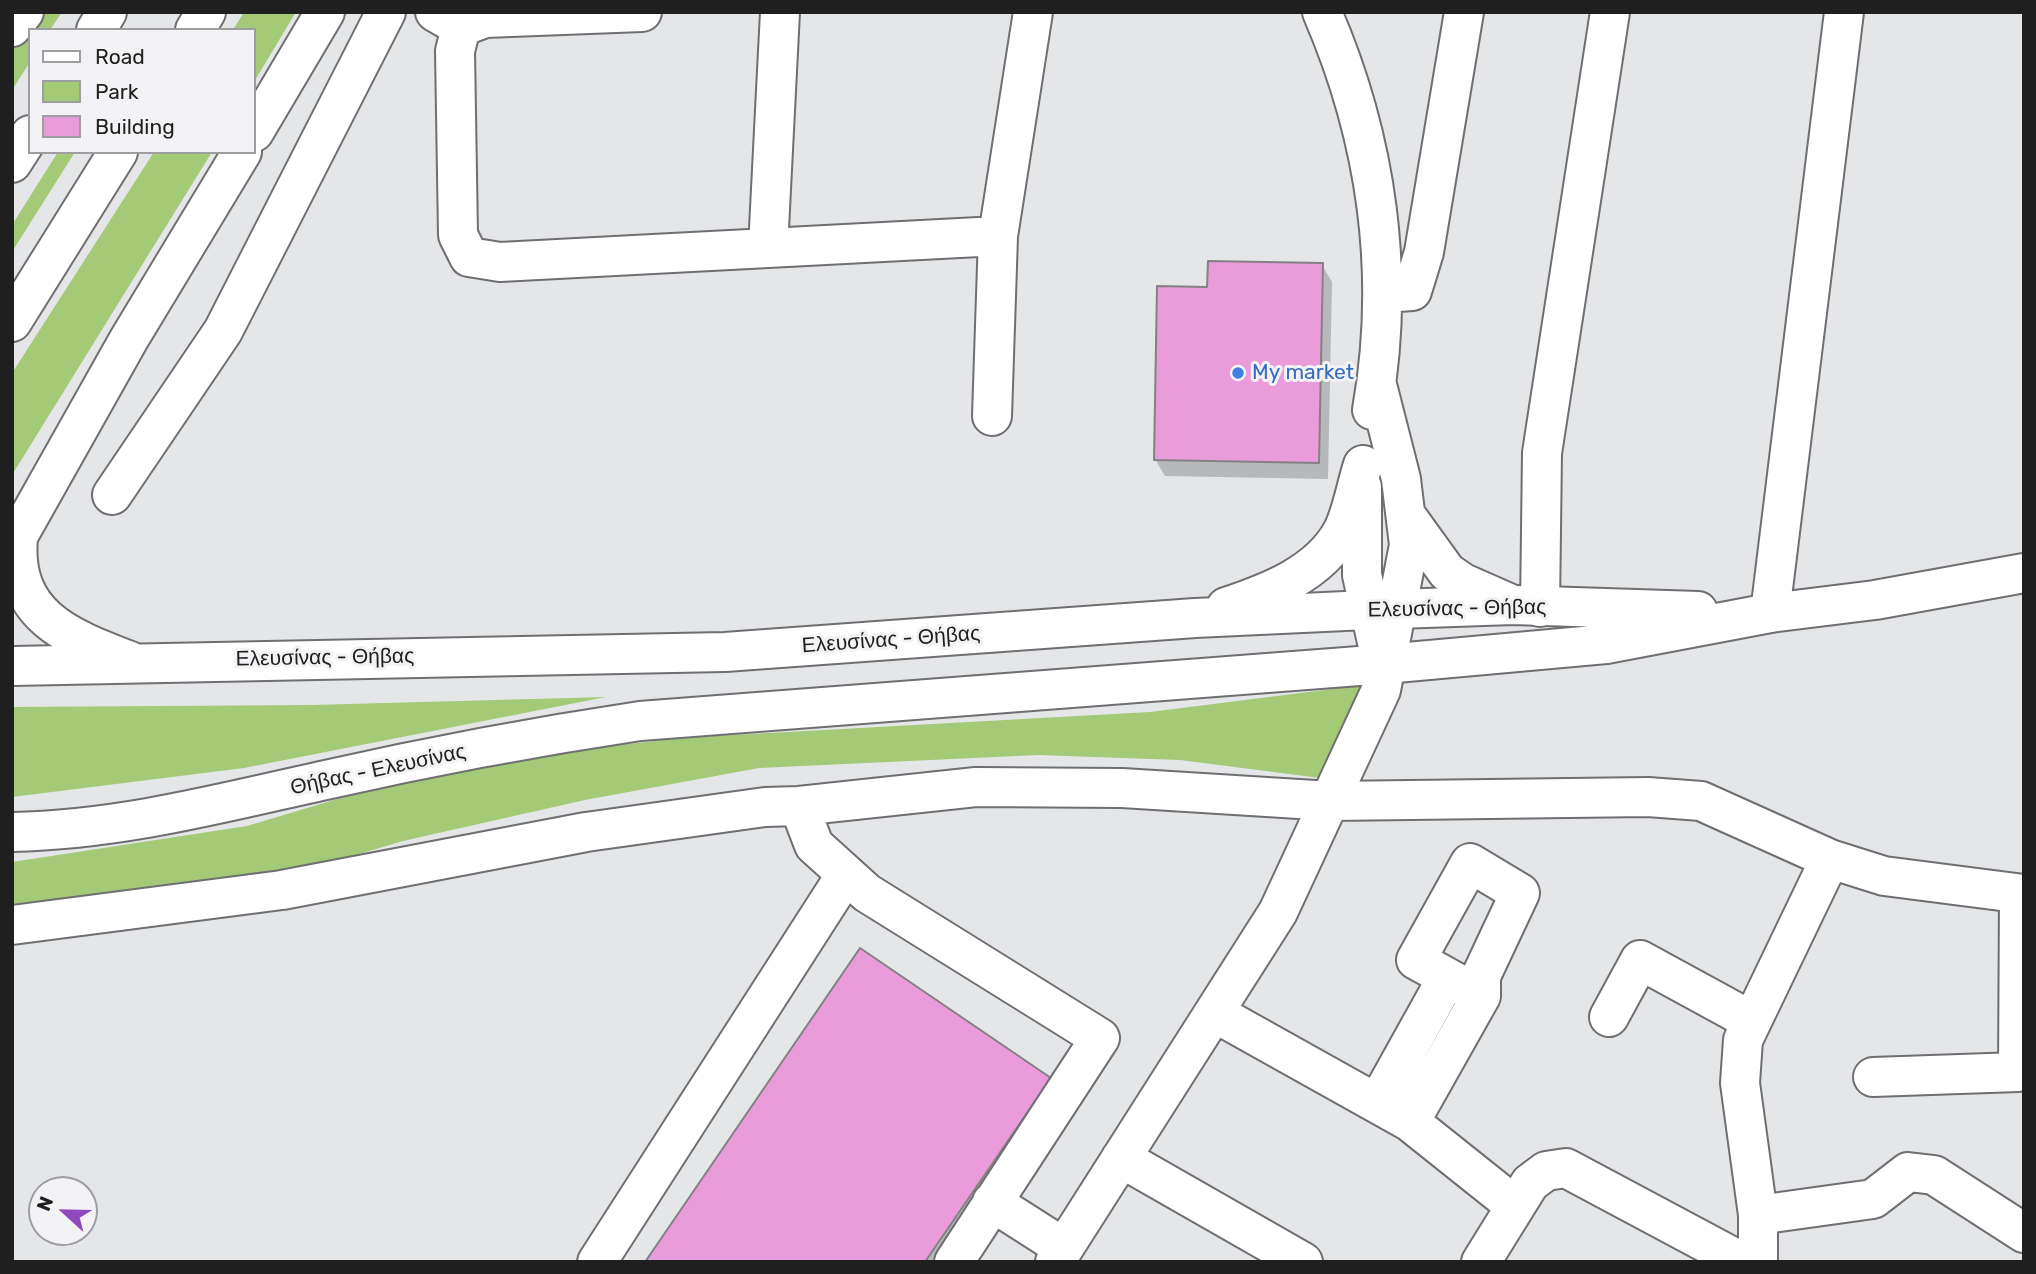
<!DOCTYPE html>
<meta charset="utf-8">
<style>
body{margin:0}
#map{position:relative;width:2036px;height:1274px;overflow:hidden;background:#e5e6e8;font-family:Rubik,sans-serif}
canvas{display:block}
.frame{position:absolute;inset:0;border:14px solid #1f1f20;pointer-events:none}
.legend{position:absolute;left:28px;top:28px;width:228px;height:126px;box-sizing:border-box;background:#f3f3f5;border:2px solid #9e9ea0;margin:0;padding:9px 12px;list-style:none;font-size:21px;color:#1f1f20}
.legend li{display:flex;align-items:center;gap:14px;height:35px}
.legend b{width:35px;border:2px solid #9e9ea0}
.north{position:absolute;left:28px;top:1176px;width:70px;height:70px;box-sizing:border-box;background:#f3f3f5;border:2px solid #9e9ea0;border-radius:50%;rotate:292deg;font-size:19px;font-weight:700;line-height:28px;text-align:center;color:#1f1f20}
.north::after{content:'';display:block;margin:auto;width:24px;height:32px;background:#8f49bd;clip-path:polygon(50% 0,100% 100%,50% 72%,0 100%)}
</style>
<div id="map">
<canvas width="2036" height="1274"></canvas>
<div class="frame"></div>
<ul class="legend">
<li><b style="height:9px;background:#fff"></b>Road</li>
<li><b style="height:19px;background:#a4c977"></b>Park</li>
<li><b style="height:19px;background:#e99bda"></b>Building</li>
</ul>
<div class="north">N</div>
</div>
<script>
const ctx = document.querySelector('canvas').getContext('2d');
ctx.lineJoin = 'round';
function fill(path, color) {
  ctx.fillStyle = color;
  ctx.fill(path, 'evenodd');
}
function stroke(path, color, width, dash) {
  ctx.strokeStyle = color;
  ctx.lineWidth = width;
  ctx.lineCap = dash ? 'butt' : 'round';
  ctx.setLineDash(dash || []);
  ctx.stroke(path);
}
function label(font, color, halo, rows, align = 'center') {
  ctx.font = font + ' Rubik,sans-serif';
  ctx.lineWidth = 6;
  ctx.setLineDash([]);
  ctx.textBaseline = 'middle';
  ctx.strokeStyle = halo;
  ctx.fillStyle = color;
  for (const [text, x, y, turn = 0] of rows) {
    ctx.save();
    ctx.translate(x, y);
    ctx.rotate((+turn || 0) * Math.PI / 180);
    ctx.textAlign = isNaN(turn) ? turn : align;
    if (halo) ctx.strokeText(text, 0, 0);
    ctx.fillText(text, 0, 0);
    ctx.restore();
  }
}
fill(new Path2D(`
 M 42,12 L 62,12 L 50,30 L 30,30 L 30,62 L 12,90 L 12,50 Z
 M 244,12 L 296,12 L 254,82 L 254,30 L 233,30 Z
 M 58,152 L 75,152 L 12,252 L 12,225 Z
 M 154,152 L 212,152 L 12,475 L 12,373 Z
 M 1364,685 L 1320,778 L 1180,760 L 1038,755 L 759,768 L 585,800 L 403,841 L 278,878 L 12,904 L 12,862 L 247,826 L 384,785 L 529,756 L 679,738 L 1150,712 Z
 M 606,697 L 244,768 L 12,797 L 12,707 L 312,705 Z`), '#a4c977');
fill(new Path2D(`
 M 1322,265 L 1332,282 L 1328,479 L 1165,476 L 1155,459 L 1209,289 Z
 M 1049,1080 L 1062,1102 L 952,1262 L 648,1262 Z`), '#0003');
const building = new Path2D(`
 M 1208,261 L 1323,263 L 1319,463 L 1154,460 L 1157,286 L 1207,287 Z
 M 860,948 L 1051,1078 L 925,1262 L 645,1262 Z`);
fill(building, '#e99bda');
stroke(building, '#838183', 2);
const minor = new Path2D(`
 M 435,12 L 461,27 L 485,18 L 642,12
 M 1322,12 C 1377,139 1396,274 1372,410
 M 461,27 L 455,51 L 458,235 L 469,257 L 500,262 L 998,236 L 1033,12
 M 768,248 L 780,12
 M 1384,293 L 1412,291 L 1424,252 L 1464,12
 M 992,416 L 998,236
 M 1362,487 L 1362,575 L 1377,642
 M 112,495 L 223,331 L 386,12
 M 1408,518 L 1447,572 L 1463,583 L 1513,605
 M 1540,607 L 1542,453 L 1610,12
 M 1770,613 L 1844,12
 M 799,806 L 814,845 L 867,893 L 1100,1038 L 954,1262
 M 12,925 L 282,890 L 586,832 L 765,807 L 799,806 L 976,787 L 1122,788 L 1331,801 L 1648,797 L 1701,801 L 1830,859 L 1884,876 L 2024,894
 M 1215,1013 L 1410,1122 L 1514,1205
 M 1609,1017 L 1640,960 L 1750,1020
 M 1873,1077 L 2018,1072 L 2019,894
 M 1378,1102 L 1447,978
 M 1410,1122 L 1481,996 L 1481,976 L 1520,893 L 1470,863 L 1416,960 L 1481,996
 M 1121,1158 L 1303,1262
 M 992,1202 L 1064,1248
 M 1758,1215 L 1873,1199 L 1908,1172 L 1934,1175 L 2024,1233
 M 597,1262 L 845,876
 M 1055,1262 L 1278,912 L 1381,690 L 1409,545 L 1401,479 L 1377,385
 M 1481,1262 L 1530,1183 L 1546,1171 L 1566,1168 L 1742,1262
 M 1758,1262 L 1758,1215 L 1740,1083 L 1743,1040 L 1830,859`);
const major = new Path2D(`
 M 1226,607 C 1268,593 1319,574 1342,532 C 1352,513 1356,486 1363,465
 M 12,666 L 725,652 L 1195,618 L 1367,610 L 1513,605 L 1698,611
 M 12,832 C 118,830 218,804 321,781 C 427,757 533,737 640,721 L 1385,664 L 1606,644 L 1770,613 L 1875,600 L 2024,573`);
const highway = new Path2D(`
 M 12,27 L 24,12
 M 96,30 L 107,12
 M 195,30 L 206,12
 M 254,132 L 325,12
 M 12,163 L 30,135
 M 12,322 L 118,152
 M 18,537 C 11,616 68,637 130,661
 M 12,547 L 129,339 L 242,152`);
stroke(minor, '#6f6f72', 42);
stroke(major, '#6f6f72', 42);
stroke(highway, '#6f6f72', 42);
stroke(minor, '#fff', 38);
stroke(major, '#fff', 38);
stroke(highway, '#fff', 38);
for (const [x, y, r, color] of [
 [1238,373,7,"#3f7fe0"]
]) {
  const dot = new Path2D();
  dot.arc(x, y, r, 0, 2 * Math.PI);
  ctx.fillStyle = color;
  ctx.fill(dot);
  stroke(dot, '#f3f3f5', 2.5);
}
label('21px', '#366cbe', '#f3f3f5', [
 ["My market",1252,373]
], 'left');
label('21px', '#1f1f20', '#f3f3f5', [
 ["Ελευσίνας - Θήβας",1457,609,-1],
 ["Ελευσίνας - Θήβας",891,640,-4],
 ["Ελευσίνας - Θήβας",325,658,-1],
 ["Θήβας - Ελευσίνας",378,770,-12]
]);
</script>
